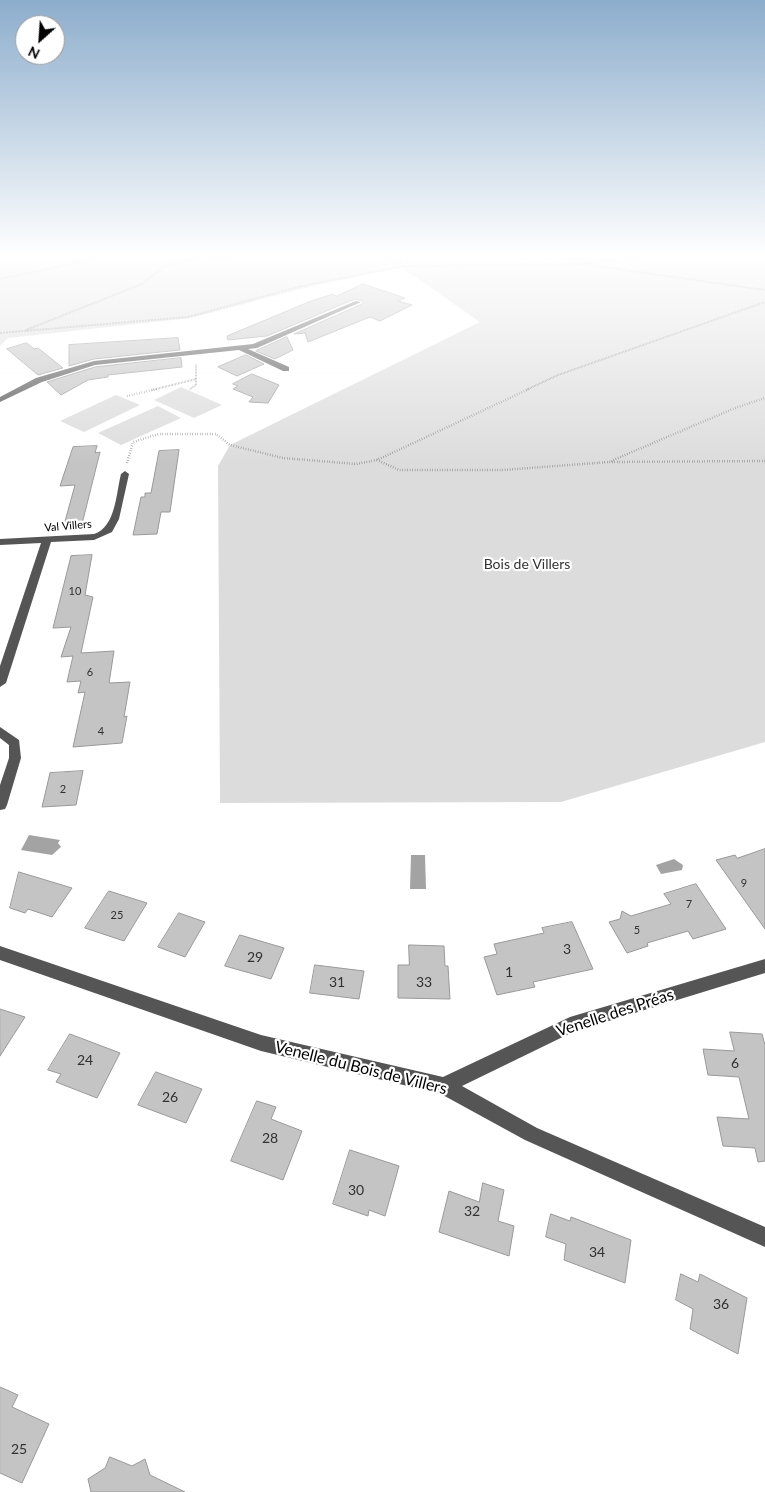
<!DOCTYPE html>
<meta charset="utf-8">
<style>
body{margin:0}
#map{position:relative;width:765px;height:1492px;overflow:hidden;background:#fff;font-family:Lato,sans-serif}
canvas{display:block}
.north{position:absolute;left:15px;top:15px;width:50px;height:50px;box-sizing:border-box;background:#fff;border:1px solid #999;border-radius:50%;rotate:206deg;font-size:14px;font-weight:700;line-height:20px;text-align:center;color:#000}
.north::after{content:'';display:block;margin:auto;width:18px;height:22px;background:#000;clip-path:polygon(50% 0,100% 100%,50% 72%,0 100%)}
</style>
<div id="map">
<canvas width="765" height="1492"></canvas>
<div class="north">N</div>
</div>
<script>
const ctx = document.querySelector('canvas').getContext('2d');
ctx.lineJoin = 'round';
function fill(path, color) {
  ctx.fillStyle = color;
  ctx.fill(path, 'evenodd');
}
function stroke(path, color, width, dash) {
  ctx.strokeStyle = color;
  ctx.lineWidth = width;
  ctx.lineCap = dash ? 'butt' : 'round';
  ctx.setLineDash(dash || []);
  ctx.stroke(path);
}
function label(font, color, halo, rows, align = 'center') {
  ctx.font = font + ' Lato,sans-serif';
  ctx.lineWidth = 4.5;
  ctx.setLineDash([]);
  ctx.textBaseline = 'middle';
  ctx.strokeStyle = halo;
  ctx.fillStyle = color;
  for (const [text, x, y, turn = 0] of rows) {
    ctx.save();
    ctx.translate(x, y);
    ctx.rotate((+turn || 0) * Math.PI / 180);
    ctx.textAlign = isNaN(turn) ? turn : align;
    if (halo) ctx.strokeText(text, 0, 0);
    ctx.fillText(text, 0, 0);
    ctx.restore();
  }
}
fill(new Path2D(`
 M 0,255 L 765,255 L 765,742 L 561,802 L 220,803 L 218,466 L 230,445 L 480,322 L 401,267 L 316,285 L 191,318 L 8,338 L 0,346 Z
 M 181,387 L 222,405 L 194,418 L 154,400 Z
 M 116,395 L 140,405 L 84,432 L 60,421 Z
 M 158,406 L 181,418 L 121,445 L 98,433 Z`), '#dcdcdc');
fill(new Path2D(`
 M 29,835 L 60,840 L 58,843 L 61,847 L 52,855 L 21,850 Z
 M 411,855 L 425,855 L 426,889 L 410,889 Z
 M 674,859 L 683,865 L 682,870 L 661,874 L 656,865 Z`), '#a3a3a3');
const building = new Path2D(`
 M 363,284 L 405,298 L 398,301 L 412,305 L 380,321 L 370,317 L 308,342 L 305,333 L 294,334 L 362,304 L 363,301 L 355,299 L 267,336 L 228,340 L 227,336 L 311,301 L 333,294 L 336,296 Z
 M 287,337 L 293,350 L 275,359 L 256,351 Z
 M 178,338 L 180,350 L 94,359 L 69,366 L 69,345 Z
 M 27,343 L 34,349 L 38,348 L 63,368 L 38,375 L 7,349 Z
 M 246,355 L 264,364 L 237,376 L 218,367 Z
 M 181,358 L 182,367 L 108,375 L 108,377 L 88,380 L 61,395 L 47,382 L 95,367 Z
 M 252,374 L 279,385 L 268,403 L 249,402 L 253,397 L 233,389 L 238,386 L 233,384 Z
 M 97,446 L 95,453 L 100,452 L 82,524 L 64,525 L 75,485 L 60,486 L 73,447 Z
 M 179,450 L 170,512 L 161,512 L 157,534 L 133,535 L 141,497 L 145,497 L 145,493 L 151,493 L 159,451 Z
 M 92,555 L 85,595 L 93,597 L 81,653 L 114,651 L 109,683 L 130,682 L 124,717 L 127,716 L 122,743 L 73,747 L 85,692 L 78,693 L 81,681 L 67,682 L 73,656 L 61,657 L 71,627 L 53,628 L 71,556 Z
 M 83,771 L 76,805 L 42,807 L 50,773 Z
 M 765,849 L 765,929 L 716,860 L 735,855 L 737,858 Z
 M 19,872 L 72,888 L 52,917 L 28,909 L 25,913 L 10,908 Z
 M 696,884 L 726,929 L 693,939 L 688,931 L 647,943 L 648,946 L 627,953 L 609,922 L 620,919 L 622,911 L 631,916 L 671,904 L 664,894 Z
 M 109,891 L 147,903 L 124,941 L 85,928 Z
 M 179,913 L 205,922 L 185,957 L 158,947 Z
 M 572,922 L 593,969 L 533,982 L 535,987 L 497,995 L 484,957 L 497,954 L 494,944 L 544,933 L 542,928 Z
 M 240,935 L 284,948 L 271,979 L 225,966 Z
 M 409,945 L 444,946 L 445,966 L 448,966 L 450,999 L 398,998 L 398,965 L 409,965 Z
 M 315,965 L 364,971 L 359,999 L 310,993 Z
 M 0,1009 L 25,1017 L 0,1056 Z
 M 730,1032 L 762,1034 L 765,1045 L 765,1161 L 758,1162 L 755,1148 L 723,1146 L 717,1117 L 749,1119 L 739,1077 L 708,1075 L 703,1049 L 734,1051 Z
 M 70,1034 L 120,1053 L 97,1098 L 56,1082 L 61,1074 L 48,1070 Z
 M 156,1072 L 202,1089 L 186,1123 L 138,1105 Z
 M 257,1101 L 276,1107 L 271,1119 L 302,1131 L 283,1180 L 231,1161 Z
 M 350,1150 L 399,1166 L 385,1216 L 369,1210 L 368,1216 L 333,1204 Z
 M 483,1183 L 504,1190 L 498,1221 L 514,1226 L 509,1256 L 439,1232 L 449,1191 L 479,1202 Z
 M 551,1214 L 570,1221 L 571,1217 L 631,1240 L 625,1283 L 564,1260 L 566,1244 L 546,1237 Z
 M 681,1274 L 698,1282 L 700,1274 L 747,1298 L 738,1354 L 690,1329 L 693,1309 L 676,1300 Z
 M 0,1387 L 18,1395 L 12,1407 L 49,1424 L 22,1483 L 0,1473 Z
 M 110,1457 L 132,1466 L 145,1459 L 150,1475 L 185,1492 L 91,1492 L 88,1479 L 105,1468 Z`);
fill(building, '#c4c4c4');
stroke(building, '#999', 1);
stroke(new Path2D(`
 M 389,255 L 405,266
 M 582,264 L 765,290
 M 0,279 L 89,260 L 101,255
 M 26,330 L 142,284 L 163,267 L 187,260 L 239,255
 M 0,333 L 188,317 L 298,287 L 405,266 L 579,264 L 655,255
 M 190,389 L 196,385 L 196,364
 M 152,390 L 196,379
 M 526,390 L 558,375 L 765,302`), '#777', 2, [0.5, 1]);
stroke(new Path2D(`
 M 127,396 L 157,389
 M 377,460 L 399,470 L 503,470 L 609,462 L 765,461
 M 611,461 L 735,408 L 765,398
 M 127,463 L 133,442 L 159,434 L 216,434 L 230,445 L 283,458 L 356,464 L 377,460 L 529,389`), '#777', 2.5, [0.5, 2]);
fill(new Path2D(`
 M 356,301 L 361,302 L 257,348 L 248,349 L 289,367 L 289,371 L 283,371 L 239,350 L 95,365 L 42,382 L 0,402 L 0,397 L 36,378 L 94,361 L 253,344 Z
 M 125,471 L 129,474 L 119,519 L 112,532 L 94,540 L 51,542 L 6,683 L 0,687 L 0,666 L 41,543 L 0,545 L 0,539 L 94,534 C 116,527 116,493 121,474 Z
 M 0,727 L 19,740 L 21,758 L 7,805 L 5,809 L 0,810 L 0,785 L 9,758 L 9,745 L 0,738 Z
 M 0,946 L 261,1035 L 443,1077 L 570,1017 L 765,959 L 765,973 L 573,1032 L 462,1086 L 537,1128 L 765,1227 L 765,1247 L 525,1140 L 441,1094 L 261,1051 L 0,960 Z`), '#555');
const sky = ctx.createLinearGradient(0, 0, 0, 464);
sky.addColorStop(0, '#8cadcc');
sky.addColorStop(0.55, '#fff');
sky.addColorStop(1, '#ffffff00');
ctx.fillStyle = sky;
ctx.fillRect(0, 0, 765, 464);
label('11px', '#000', '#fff', [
 ["Val Villers",68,526,-5]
]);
label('11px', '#313131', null, [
 ["10",75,591],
 ["6",90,672],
 ["4",101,731],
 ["2",63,789],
 ["9",744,883],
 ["7",689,904],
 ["25",117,915],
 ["5",637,930]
]);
label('14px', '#333', '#fff', [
 ["Bois de Villers",527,564]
]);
label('14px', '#313131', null, [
 ["3",567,949],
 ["29",255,957],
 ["1",509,972],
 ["31",337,982],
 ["33",424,982],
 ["24",85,1060],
 ["6",735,1063],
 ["26",170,1097],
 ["28",270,1138],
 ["30",356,1190],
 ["32",472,1211],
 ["34",597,1252],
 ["36",721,1304],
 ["25",19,1449]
]);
label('16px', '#000', '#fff', [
 ["Venelle des Préas",615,1013,-18],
 ["Venelle du Bois de Villers",361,1068,14]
]);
</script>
